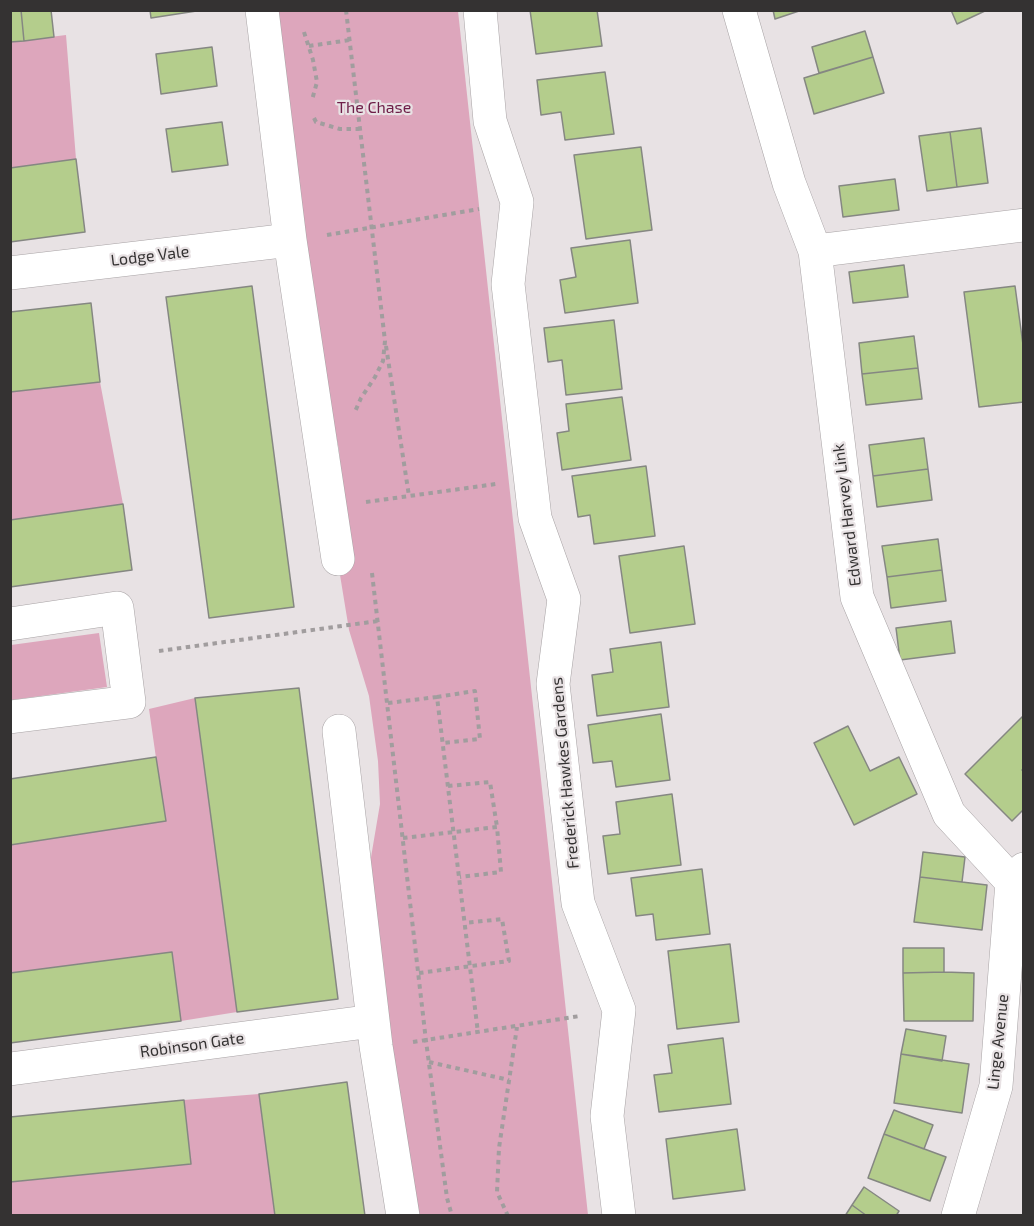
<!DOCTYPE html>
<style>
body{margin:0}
#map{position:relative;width:1034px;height:1226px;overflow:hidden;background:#e8e2e4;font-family:"Exo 2",sans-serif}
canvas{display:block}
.frame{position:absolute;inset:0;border:12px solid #343232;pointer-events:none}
</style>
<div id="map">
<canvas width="1034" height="1226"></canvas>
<div class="frame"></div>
</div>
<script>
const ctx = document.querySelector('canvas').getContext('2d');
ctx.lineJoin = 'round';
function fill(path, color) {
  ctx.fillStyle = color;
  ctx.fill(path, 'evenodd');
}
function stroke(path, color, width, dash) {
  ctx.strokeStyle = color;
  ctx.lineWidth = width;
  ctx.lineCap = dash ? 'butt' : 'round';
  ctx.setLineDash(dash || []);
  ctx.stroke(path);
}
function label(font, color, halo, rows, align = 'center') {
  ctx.font = font + ' "Exo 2",sans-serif';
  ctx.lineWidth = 4.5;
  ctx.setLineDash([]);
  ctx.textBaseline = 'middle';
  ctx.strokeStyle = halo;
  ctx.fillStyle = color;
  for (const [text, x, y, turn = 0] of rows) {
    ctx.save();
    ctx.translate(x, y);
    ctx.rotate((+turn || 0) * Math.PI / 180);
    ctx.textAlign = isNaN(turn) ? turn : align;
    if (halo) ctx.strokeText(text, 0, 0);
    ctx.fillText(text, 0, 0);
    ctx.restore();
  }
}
fill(new Path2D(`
 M 271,11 L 458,11 L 588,1215 L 419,1215 L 367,881 L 380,804 L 378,761 L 369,696 L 349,630 L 340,575 L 343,506 L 339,450 L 329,401 Z
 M 66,35 L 76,159 L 11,168 L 10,42 Z
 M 100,382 L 123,504 L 11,520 L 10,392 Z
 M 99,633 L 107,687 L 11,700 L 11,645 Z
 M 195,698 L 237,1012 L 181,1021 L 172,952 L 11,973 L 11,845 L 165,821 L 149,709 Z
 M 259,1094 L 275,1215 L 11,1216 L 11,1182 L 191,1164 L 184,1100 Z`), '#dda6bc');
const building = new Path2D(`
 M 10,10 L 21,10 L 24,41 L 10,42 Z
 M 21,10 L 51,10 L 54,37 L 24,41 Z
 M 150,10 L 203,10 L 151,18 Z
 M 530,10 L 597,10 L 602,46 L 536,54 Z
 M 773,10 L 802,10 L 775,19 Z
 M 951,10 L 987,10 L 957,24 Z
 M 865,31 L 873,57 L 819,73 L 812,47 Z
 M 212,47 L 217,86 L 161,94 L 156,54 Z
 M 873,57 L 884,93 L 814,114 L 804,78 Z
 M 605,72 L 614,134 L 565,140 L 561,112 L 541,115 L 537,80 Z
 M 222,122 L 228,165 L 172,172 L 166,129 Z
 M 981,128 L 988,183 L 957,187 L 950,132 Z
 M 950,132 L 957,187 L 927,191 L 919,136 Z
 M 641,147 L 652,230 L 586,239 L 574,155 Z
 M 76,159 L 85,232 L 10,242 L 10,168 Z
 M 895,179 L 899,210 L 843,217 L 839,186 Z
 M 630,240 L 638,303 L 565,313 L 560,280 L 576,277 L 571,248 Z
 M 904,265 L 908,297 L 853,303 L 849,272 Z
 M 252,286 L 294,607 L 209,618 L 166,297 Z
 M 1015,286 L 1024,352 L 1024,402 L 979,407 L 964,292 Z
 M 91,303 L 100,382 L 10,392 L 10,312 Z
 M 614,320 L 622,389 L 566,395 L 562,360 L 548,362 L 544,328 Z
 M 914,336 L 918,368 L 862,374 L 859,343 Z
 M 918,368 L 922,399 L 866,405 L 862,374 Z
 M 622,397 L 631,460 L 562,470 L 557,433 L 569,431 L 566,404 Z
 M 924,438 L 928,469 L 873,476 L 869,445 Z
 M 646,466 L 655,536 L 594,544 L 590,515 L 578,517 L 572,476 Z
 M 928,469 L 932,500 L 877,507 L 873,476 Z
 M 123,504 L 132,570 L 10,587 L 10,520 Z
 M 938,539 L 942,570 L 887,577 L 882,546 Z
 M 684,546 L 695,624 L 630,633 L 619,556 Z
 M 942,570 L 946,601 L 891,608 L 887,577 Z
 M 951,621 L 955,653 L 900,660 L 896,628 Z
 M 661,642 L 669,707 L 597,716 L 592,675 L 613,672 L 610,649 Z
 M 299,688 L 338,999 L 237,1012 L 195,698 Z
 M 661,714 L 670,780 L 616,787 L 612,761 L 593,763 L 588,725 Z
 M 1024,715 L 1024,768 L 1022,770 L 1024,772 L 1024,809 L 1012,821 L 965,774 Z
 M 848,726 L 870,771 L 899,757 L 917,794 L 854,825 L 814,743 Z
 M 156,757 L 166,821 L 10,845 L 10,779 Z
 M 672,794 L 681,865 L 608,874 L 603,836 L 620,834 L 616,802 Z
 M 923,852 L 965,857 L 962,882 L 920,877 Z
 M 702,869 L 710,934 L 656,940 L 653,914 L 636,916 L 631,878 Z
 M 920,877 L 987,885 L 982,930 L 914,922 Z
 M 730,944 L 739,1022 L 677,1029 L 668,951 Z
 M 903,948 L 944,948 L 944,972 L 903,973 Z
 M 172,952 L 181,1021 L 10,1043 L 10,973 Z
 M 944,972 L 974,973 L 973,1021 L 904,1021 L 903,973 Z
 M 906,1029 L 946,1036 L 942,1061 L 901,1054 Z
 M 723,1038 L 731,1104 L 659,1112 L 654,1075 L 672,1073 L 668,1045 Z
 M 901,1054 L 969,1064 L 962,1113 L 894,1103 Z
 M 347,1082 L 365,1216 L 275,1216 L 259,1094 Z
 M 184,1100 L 191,1164 L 10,1182 L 10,1117 Z
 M 894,1110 L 933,1125 L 924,1149 L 884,1134 Z
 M 737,1129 L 745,1190 L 673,1199 L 666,1139 Z
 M 884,1134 L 946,1157 L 930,1201 L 868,1178 Z
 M 864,1187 L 899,1211 L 896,1216 L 867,1216 L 852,1205 Z
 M 852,1205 L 867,1216 L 845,1216 Z`);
fill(building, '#b4cd8c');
stroke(building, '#858782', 1.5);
const minor = new Path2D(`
 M 262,10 L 290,240 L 338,559
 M 480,10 L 490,121 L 517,202 L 508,284 L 535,518 L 564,599 L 553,684 L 578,903 L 619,1010 L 607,1116 L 619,1216
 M 739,10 L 789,183 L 815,251 L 857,597 L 949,814 L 1012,882
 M 815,251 L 1024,225
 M 10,273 L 290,240
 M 10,624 L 117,608 L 129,702 L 10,717
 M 339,731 L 376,1046 L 403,1216
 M 10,1069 L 373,1021
 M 958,1216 L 996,1086 L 1012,882 L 1024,869`);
stroke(minor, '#a8a3a5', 34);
stroke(new Path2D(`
 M 346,10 L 385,341 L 383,361 L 375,377 L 361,398 L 354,414
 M 304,32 L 313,60 L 317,82 L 312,100
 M 309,46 L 350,40
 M 314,118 L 316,122 L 340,129 L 361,129
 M 327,235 L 479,209
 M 386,346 L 409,496
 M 366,502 L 496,484
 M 372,573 L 426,1041 L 447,1198 L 452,1216
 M 159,651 L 378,621
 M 437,697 L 475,691 L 480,739 L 442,743
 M 388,703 L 437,697 L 478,1033
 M 448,786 L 490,782 L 497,827
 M 403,838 L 497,827 L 501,872 L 460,877
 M 419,973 L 509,961 L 502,919 L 465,923
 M 413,1042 L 580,1016
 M 429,1062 L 509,1080
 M 508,1216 L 497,1192 L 499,1148 L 517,1027`), '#a19d9e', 4, [4.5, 4.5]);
stroke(minor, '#fff', 33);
label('16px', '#6e1e48', '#e8e2e4', [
 ["The Chase",374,108]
]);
label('16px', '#343232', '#e8e2e4', [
 ["Lodge Vale",150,256,-7],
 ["Edward Harvey Link",847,515,-97],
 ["Frederick Hawkes Gardens",565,773,-95],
 ["Linge Avenue",998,1042,-84],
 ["Robinson Gate",192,1045,-8]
]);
</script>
